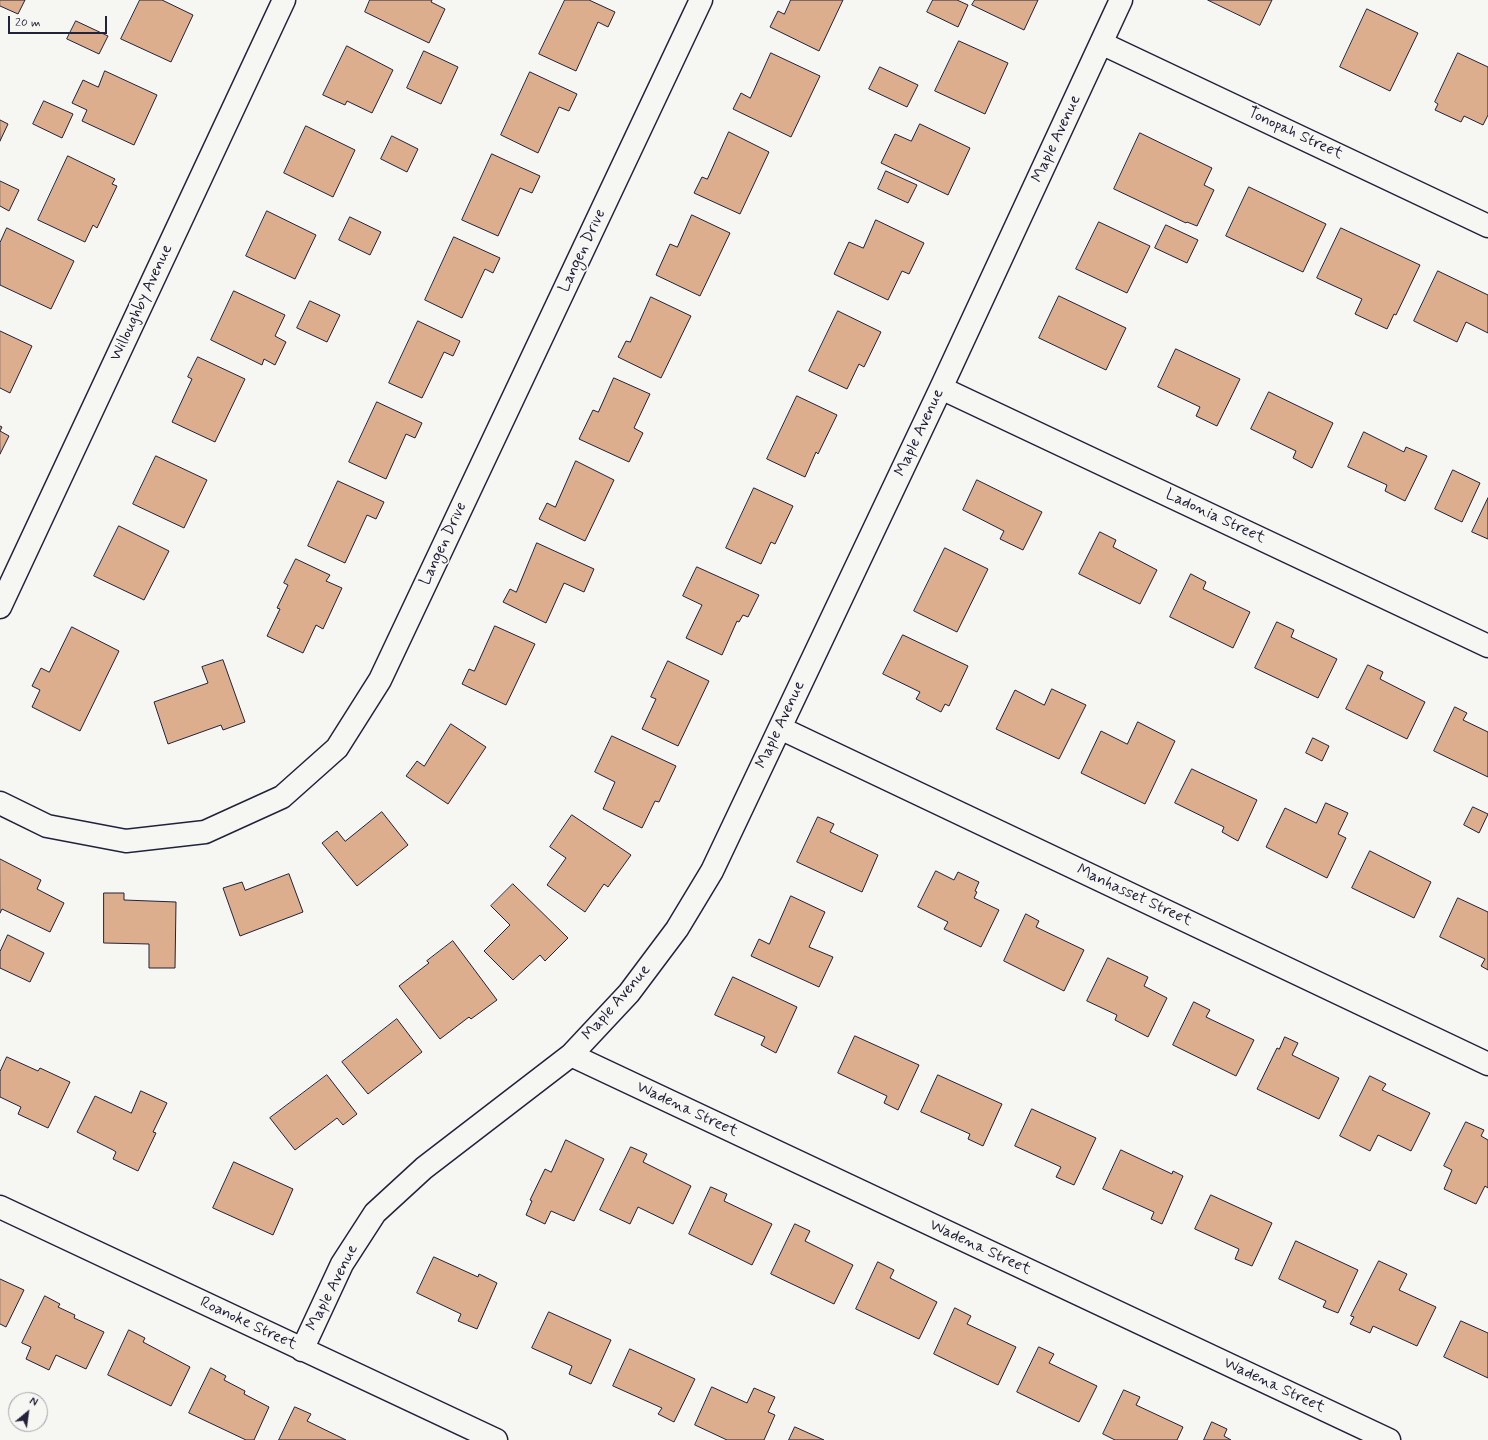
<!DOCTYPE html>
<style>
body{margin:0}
#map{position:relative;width:1488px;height:1440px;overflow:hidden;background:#f6f6f2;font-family:Mynerve,sans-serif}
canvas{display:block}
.north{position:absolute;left:8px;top:1392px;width:40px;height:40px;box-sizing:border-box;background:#f6f6f2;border:1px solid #a1a1a9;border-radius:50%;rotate:29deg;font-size:11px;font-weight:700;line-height:16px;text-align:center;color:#22223b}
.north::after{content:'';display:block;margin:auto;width:14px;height:18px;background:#22223b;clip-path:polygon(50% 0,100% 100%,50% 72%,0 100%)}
.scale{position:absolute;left:8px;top:16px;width:99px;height:18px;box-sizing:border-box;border:2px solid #22223b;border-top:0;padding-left:5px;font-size:12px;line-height:14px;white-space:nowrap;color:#22223b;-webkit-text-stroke:3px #f6f6f2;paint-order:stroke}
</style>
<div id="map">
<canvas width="1488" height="1440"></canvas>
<div class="north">N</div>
<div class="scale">20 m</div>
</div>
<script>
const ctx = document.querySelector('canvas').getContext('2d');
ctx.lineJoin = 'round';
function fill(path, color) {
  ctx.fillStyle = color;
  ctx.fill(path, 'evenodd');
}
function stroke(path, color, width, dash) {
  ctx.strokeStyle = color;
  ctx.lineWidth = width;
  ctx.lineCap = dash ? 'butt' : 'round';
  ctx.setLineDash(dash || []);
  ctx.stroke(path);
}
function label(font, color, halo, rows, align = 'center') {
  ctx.font = font + ' Mynerve,sans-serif';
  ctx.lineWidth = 3.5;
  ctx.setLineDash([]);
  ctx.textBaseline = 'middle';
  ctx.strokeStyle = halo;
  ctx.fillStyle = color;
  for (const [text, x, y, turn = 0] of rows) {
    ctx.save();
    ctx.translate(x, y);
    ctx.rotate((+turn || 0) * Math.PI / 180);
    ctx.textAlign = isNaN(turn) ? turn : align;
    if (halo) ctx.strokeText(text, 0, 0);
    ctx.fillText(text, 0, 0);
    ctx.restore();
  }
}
const building = new Path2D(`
 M 0,0 L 25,0 L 18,14 L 0,6 Z
 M 140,0 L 162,0 L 193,15 L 171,62 L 121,39 Z
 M 370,0 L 432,0 L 431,2 L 445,9 L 429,43 L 365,12 Z
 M 565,0 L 589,0 L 615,12 L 608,27 L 598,22 L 576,71 L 539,54 Z
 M 791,0 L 843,0 L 819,51 L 770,27 L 778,11 L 784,14 Z
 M 933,0 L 957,0 L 968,5 L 958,27 L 927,12 Z
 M 975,0 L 1038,0 L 1024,30 L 972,5 Z
 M 1208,0 L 1272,0 L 1260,25 Z
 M 1367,9 L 1418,33 L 1390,91 L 1340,67 Z
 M 76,21 L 108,36 L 99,54 L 67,39 Z
 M 959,41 L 1008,63 L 985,114 L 935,91 Z
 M 347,46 L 393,70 L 372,113 L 347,101 L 345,105 L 323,95 Z
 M 424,51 L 458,67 L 441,104 L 407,88 Z
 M 771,53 L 820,76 L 791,137 L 733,109 L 741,93 L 750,98 Z
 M 1458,53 L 1488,67 L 1488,115 L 1483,125 L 1464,116 L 1461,122 L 1435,110 L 1438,104 L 1435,102 Z
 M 880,67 L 918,85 L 907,107 L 869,89 Z
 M 105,71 L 157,95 L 134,145 L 82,121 L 87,110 L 72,103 L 83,80 L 98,87 Z
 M 530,72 L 577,94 L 569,111 L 559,107 L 538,153 L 501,135 Z
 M 44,101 L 73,114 L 62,138 L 33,124 Z
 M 0,120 L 8,124 L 0,141 Z
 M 920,124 L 970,148 L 948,195 L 881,163 L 895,134 L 911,141 Z
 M 306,126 L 355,150 L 333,197 L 284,173 Z
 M 729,132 L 769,152 L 740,214 L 694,193 L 702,177 L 707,179 Z
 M 1140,133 L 1212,168 L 1204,185 L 1214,190 L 1197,226 L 1187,222 L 1186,223 L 1114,189 Z
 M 392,136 L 418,149 L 407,172 L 381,159 Z
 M 492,154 L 540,176 L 532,193 L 520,188 L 498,236 L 462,220 Z
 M 68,156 L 115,179 L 112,184 L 117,186 L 97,228 L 93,225 L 85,242 L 38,220 Z
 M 886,171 L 917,185 L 908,203 L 878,189 Z
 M 0,181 L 19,190 L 9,211 L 0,206 Z
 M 1249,187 L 1326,224 L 1303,272 L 1226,236 Z
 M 267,211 L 316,235 L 295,279 L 246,256 Z
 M 692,215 L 730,233 L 700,296 L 656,275 L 670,244 L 677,247 Z
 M 350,217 L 381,232 L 370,255 L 339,240 Z
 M 876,220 L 924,243 L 909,274 L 902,271 L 888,300 L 834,274 L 849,242 L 863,248 Z
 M 1099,222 L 1150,246 L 1127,293 L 1076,269 Z
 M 1166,225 L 1198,240 L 1187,263 L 1155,248 Z
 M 7,228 L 74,261 L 51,309 L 0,285 L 0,243 Z
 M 1341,228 L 1420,265 L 1396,315 L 1394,314 L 1387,329 L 1355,314 L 1362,299 L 1317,278 Z
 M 454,237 L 500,258 L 493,273 L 485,269 L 462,318 L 425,300 Z
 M 1438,271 L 1488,295 L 1488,333 L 1466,322 L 1457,342 L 1414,321 Z
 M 234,291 L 285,315 L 275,336 L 286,342 L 275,365 L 264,359 L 262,365 L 211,340 Z
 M 1059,296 L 1126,328 L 1106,370 L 1039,338 Z
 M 651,297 L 691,316 L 661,378 L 618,357 L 626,341 L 630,342 Z
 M 310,301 L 340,315 L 327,342 L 297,328 Z
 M 838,311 L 881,332 L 864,367 L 859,364 L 847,389 L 809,371 Z
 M 418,321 L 460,341 L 453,356 L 444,352 L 422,398 L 389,383 Z
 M 0,331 L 32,346 L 10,393 L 0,388 Z
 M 1176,349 L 1240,379 L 1217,426 L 1196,416 L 1200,407 L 1158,387 Z
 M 198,357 L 245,379 L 215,442 L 172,422 L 192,379 L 188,377 Z
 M 614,378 L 650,394 L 634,428 L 643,433 L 629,462 L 579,439 L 593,410 L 598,412 Z
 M 1269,392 L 1333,423 L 1312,468 L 1293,458 L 1296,451 L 1251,429 Z
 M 797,396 L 837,415 L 818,454 L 816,452 L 805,477 L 767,459 Z
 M 377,402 L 422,423 L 415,438 L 406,434 L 386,479 L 349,462 Z
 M 0,426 L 2,427 L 0,431 L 9,436 L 0,454 Z
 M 1364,432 L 1404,452 L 1406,447 L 1427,456 L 1405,501 L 1385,491 L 1387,485 L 1348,467 Z
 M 156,456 L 207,480 L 184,528 L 133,504 Z
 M 576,461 L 614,480 L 585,541 L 539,519 L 547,503 L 555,507 Z
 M 1453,470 L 1480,483 L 1462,522 L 1435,509 Z
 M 977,480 L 1042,512 L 1023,550 L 1000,539 L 1004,531 L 963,510 Z
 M 338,481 L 384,502 L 376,519 L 367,515 L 345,563 L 308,546 Z
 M 754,488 L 793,506 L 775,544 L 771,542 L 761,564 L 726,548 Z
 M 1488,498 L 1488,539 L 1472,532 Z
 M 119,526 L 169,551 L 144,600 L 94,576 Z
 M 1100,532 L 1116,540 L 1113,547 L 1157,570 L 1140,604 L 1079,574 Z
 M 537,543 L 594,569 L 584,592 L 564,583 L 546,623 L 503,602 L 510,589 L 516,592 Z
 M 945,548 L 988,569 L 957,632 L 914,611 Z
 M 296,559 L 330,575 L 326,581 L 342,588 L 323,629 L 316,625 L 303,653 L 267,636 L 280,609 L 277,608 L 288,585 L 284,583 Z
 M 697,567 L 759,595 L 748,617 L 743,615 L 739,622 L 737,621 L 722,655 L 686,638 L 702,605 L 683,596 Z
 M 1191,574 L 1206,582 L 1203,589 L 1250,612 L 1233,648 L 1170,617 Z
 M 1277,622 L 1294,630 L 1291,637 L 1337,659 L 1318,698 L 1255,668 Z
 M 495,626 L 535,644 L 506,705 L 462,684 L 469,669 L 474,671 Z
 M 72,627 L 119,651 L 80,731 L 32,707 L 40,690 L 32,686 L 41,668 L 49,672 Z
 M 903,635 L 968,666 L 949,706 L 945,704 L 941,712 L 916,699 L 920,692 L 883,674 Z
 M 223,660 L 245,722 L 223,730 L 221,725 L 168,744 L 154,702 L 208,683 L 202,667 Z
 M 668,661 L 709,681 L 678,746 L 642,729 L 656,699 L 651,697 Z
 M 1368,665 L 1383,672 L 1380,679 L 1425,702 L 1407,739 L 1346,709 Z
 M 1052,689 L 1086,705 L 1059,759 L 996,729 L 1015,690 L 1044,705 Z
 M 1455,707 L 1467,713 L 1463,720 L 1488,732 L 1488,777 L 1434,751 Z
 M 1138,722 L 1175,741 L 1145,804 L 1081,773 L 1101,731 L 1127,744 Z
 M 451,724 L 486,747 L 448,804 L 406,776 L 417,761 L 424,766 Z
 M 612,736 L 676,766 L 659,802 L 655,801 L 642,828 L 603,809 L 615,782 L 595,772 Z
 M 1313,738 L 1329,746 L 1322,761 L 1306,753 Z
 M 1192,769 L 1257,800 L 1238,841 L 1222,832 L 1224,827 L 1175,803 Z
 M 1326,803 L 1348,813 L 1338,834 L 1346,838 L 1327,878 L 1266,847 L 1285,808 L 1316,823 Z
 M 1473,807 L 1488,814 L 1479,833 L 1464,825 Z
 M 382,812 L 408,845 L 357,886 L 322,843 L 337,831 L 345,841 Z
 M 572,815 L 631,855 L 608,887 L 604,884 L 585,912 L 547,885 L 566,858 L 550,847 Z
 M 818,817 L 834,824 L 830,832 L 878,855 L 862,892 L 797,862 Z
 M 1370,851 L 1431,882 L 1414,918 L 1352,888 Z
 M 0,859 L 41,880 L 37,889 L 64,903 L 50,932 L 2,909 L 0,913 Z
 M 936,871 L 954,880 L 958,872 L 979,882 L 975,891 L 977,892 L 974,898 L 999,910 L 981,947 L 944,929 L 948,922 L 918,907 Z
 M 289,874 L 303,912 L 240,936 L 223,888 L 242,882 L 245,890 Z
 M 513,884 L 568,938 L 545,961 L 540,955 L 513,980 L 484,951 L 510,925 L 491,906 Z
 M 104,893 L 124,893 L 124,900 L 176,902 L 175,968 L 149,968 L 149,944 L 104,943 Z
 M 791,896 L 825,912 L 809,947 L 833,957 L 819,987 L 751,956 L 759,939 L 769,944 Z
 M 1458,898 L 1488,912 L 1488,970 L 1481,966 L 1485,959 L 1440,937 Z
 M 1026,914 L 1039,921 L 1036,927 L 1084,950 L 1064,991 L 1004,961 Z
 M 8,935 L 44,953 L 30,982 L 0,968 L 0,952 Z
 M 453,941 L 497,1000 L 471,1019 L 469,1017 L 440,1039 L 399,986 L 429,963 L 427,961 Z
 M 1108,958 L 1148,977 L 1144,986 L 1167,998 L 1148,1037 L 1115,1020 L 1117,1015 L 1087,1001 Z
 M 733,977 L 797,1007 L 776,1053 L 761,1045 L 765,1037 L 715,1015 Z
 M 1194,1002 L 1210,1010 L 1206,1017 L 1254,1040 L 1236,1076 L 1173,1045 Z
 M 397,1019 L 422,1052 L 368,1094 L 342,1062 Z
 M 855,1036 L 919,1065 L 898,1110 L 884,1103 L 887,1096 L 838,1073 Z
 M 1285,1037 L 1298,1043 L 1292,1055 L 1339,1078 L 1319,1119 L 1257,1089 L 1277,1048 L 1279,1049 Z
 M 7,1057 L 38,1071 L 40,1068 L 70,1082 L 48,1128 L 18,1114 L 21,1107 L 0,1097 L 0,1072 Z
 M 327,1075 L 357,1114 L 343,1125 L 337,1118 L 295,1150 L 270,1118 Z
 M 938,1075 L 1002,1104 L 983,1146 L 968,1139 L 970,1134 L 921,1112 Z
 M 1370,1076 L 1386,1084 L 1382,1090 L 1430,1113 L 1411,1151 L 1378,1135 L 1370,1151 L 1340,1136 Z
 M 141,1091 L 167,1103 L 153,1132 L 156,1133 L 138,1171 L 113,1159 L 116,1152 L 113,1150 L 77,1132 L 95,1096 L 131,1113 Z
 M 1032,1109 L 1096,1138 L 1074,1185 L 1056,1177 L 1061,1167 L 1015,1146 Z
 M 1466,1122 L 1484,1130 L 1481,1136 L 1488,1140 L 1488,1188 L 1485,1186 L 1476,1204 L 1444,1189 L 1452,1170 L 1444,1166 Z
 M 566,1140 L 604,1159 L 574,1221 L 551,1211 L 545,1224 L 526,1215 L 532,1201 L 530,1200 L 545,1169 L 551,1172 Z
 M 631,1147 L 647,1154 L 643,1162 L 691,1186 L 673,1224 L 638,1207 L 630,1224 L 600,1210 Z
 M 1121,1150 L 1172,1174 L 1173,1171 L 1183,1176 L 1162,1224 L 1151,1219 L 1154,1212 L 1103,1189 Z
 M 234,1162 L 293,1189 L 273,1235 L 213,1208 Z
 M 711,1187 L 727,1194 L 724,1201 L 772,1224 L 752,1265 L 689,1234 Z
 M 1211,1195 L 1272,1223 L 1252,1266 L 1235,1259 L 1239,1249 L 1195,1229 Z
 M 795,1224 L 810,1231 L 805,1241 L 853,1265 L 834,1304 L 771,1274 Z
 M 1296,1241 L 1358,1270 L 1338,1313 L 1323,1307 L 1326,1301 L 1279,1279 Z
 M 434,1257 L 478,1277 L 479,1274 L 497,1283 L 477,1329 L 458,1321 L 461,1314 L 417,1293 Z
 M 1379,1261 L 1407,1274 L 1399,1290 L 1436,1307 L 1417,1346 L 1373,1326 L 1370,1333 L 1350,1324 L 1354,1317 L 1351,1316 Z
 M 878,1262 L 894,1270 L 890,1278 L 937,1302 L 919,1339 L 856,1309 Z
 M 0,1279 L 24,1290 L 6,1327 L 0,1324 Z
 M 45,1296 L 60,1304 L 58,1307 L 75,1315 L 74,1318 L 104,1332 L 86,1369 L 56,1355 L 49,1370 L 26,1359 L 31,1347 L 22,1343 Z
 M 955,1308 L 971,1316 L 967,1324 L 1016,1347 L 998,1385 L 934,1354 Z
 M 549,1312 L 611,1340 L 591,1384 L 569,1374 L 572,1366 L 532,1348 Z
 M 1461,1321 L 1488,1333 L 1488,1378 L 1444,1357 Z
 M 129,1330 L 145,1338 L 143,1342 L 190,1367 L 171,1406 L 108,1375 Z
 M 1039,1347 L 1054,1354 L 1049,1363 L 1097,1386 L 1079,1422 L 1017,1392 Z
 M 630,1349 L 695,1379 L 674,1422 L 658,1414 L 662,1408 L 613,1386 Z
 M 211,1368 L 226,1376 L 224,1380 L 245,1391 L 244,1394 L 269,1407 L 254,1440 L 246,1440 L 189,1413 Z
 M 712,1387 L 747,1403 L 754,1388 L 775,1397 L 768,1412 L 775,1415 L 764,1440 L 727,1440 L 695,1425 Z
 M 1124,1390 L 1140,1397 L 1136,1405 L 1183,1427 L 1177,1440 L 1115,1440 L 1103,1434 Z
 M 295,1407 L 311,1414 L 307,1421 L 346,1440 L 279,1440 Z
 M 1212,1422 L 1227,1429 L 1224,1436 L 1231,1440 L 1204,1440 Z
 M 795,1427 L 824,1440 L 789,1440 Z`);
fill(building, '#dcae8d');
stroke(building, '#22223b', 1);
const minor = new Path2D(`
 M 1101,43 L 1488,226
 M 941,388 L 1488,646
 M 0,607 L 284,0
 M 780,728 L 1488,1064
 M 0,803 L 47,826 L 126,841 L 205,832 L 282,797 L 337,748 L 380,680 L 701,0
 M 571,1055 L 1389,1440
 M 0,1207 L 496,1440
 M 302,1350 L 342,1264 L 375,1213 L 424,1168 L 571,1055 L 629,993 L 677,929 L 712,871 L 941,388 L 1121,0`);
stroke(minor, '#22223b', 25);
stroke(minor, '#f6f6f2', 22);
label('16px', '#22223b', '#f6f6f2', [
 ["Tonopah Street",1295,134,25],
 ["Maple Avenue",1057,139,-65],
 ["Langen Drive",583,251,-65],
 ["Willoughby Avenue",142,303,-65],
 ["Maple Avenue",920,433,-65],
 ["Ladonia Street",1215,517,25],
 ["Langen Drive",444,544,-65],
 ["Maple Avenue",781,725,-65],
 ["Manhasset Street",1134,896,25],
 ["Maple Avenue",617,1003,-49],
 ["Wadena Street",687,1110,25],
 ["Wadena Street",980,1248,25],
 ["Maple Avenue",333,1288,-63],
 ["Roanoke Street",248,1324,25],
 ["Wadena Street",1274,1386,25]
]);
</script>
